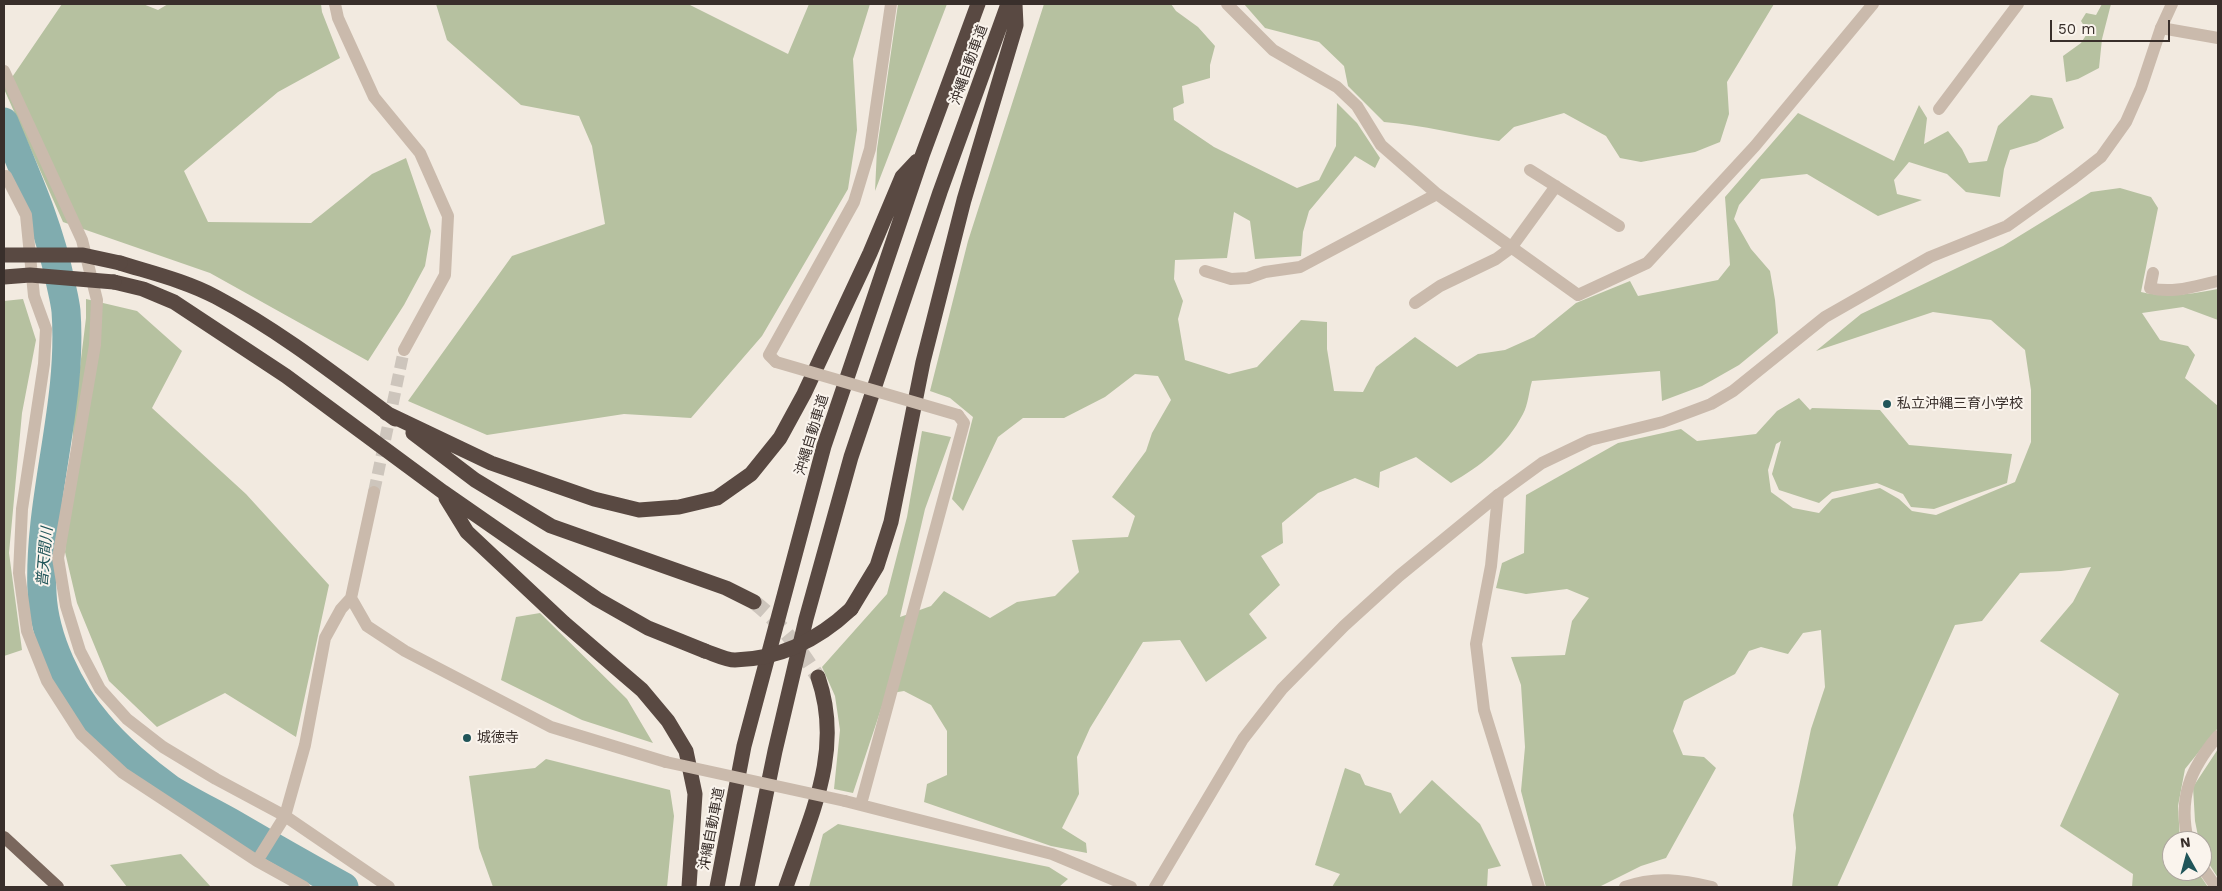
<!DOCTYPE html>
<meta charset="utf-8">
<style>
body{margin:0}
#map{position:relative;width:2222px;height:891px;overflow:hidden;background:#f2eae0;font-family:"Work Sans",sans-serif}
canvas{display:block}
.frame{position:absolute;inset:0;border:5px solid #392f2b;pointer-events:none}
.north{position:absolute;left:2162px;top:831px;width:50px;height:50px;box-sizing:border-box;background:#faf4ed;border:1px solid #ada59f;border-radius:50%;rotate:353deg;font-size:14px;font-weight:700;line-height:20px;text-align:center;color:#392f2b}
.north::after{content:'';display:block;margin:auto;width:18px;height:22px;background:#215559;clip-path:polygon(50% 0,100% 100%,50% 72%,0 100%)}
.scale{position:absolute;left:2050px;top:20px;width:120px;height:22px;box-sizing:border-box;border:2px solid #392f2b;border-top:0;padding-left:6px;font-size:15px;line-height:18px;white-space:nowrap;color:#392f2b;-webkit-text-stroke:4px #faf4ed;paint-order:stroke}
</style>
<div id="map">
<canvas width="2222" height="891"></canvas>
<div class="frame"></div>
<div class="north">N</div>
<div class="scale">50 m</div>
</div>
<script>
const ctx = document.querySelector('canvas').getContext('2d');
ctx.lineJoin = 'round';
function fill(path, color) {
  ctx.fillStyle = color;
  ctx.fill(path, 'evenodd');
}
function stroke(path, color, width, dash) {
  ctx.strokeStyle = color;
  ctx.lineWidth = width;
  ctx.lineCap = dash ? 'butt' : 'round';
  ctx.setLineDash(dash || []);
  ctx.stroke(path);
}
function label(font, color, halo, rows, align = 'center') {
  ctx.font = font + ' "Work Sans","Noto Sans JP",sans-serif';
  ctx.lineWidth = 4;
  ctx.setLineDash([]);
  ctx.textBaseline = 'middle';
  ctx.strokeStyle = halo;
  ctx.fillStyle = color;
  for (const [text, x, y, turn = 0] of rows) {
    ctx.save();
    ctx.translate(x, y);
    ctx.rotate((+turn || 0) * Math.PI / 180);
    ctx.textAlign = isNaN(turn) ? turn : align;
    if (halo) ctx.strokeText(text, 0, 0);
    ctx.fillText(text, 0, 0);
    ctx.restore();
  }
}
fill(new Path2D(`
 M 62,4 L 143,4 L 158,10 L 168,4 L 321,4 L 322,12 L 340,58 L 278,92 L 184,171 L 208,222 L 311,223 L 372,174 L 406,158 L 431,231 L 425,266 L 404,305 L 368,361 L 210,273 L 63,222 L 4,89 Z
 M 436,4 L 688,4 L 788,54 L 809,4 L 870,4 L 853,59 L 857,130 L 848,189 L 762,336 L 691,418 L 624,414 L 487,435 L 408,401 L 512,256 L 605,224 L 592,146 L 579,116 L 521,105 L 447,40 Z
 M 898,4 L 947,4 L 875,191 L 877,149 Z
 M 1044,4 L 1171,4 L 1176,11 L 1198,27 L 1215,46 L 1210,65 L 1210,78 L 1182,86 L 1184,103 L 1173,108 L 1174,120 L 1214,147 L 1297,188 L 1319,180 L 1336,146 L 1337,103 L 1357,123 L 1380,158 L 1375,168 L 1355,156 L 1309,211 L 1303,232 L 1301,256 L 1255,259 L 1250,221 L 1234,212 L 1227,258 L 1175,260 L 1174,279 L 1183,301 L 1178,319 L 1185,360 L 1229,374 L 1257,367 L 1301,320 L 1327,322 L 1327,349 L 1334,391 L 1363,392 L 1376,367 L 1415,337 L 1457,367 L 1478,354 L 1505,350 L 1534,337 L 1576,303 L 1630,281 L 1638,296 L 1718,280 L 1730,265 L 1725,197 L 1798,113 L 1894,161 L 1919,105 L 1927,118 L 1924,144 L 1948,131 L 1962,149 L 1969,163 L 1987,161 L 1998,126 L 2031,95 L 2052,98 L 2064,128 L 2037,142 L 2010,150 L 2004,169 L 2000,197 L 1966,192 L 1947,174 L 1909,162 L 1894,180 L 1897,194 L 1922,200 L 1878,216 L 1807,174 L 1761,179 L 1739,205 L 1734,219 L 1751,249 L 1770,271 L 1775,300 L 1778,333 L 1739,365 L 1702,386 L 1662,401 L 1660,371 L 1532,381 C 1529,391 1528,405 1523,414 C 1506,446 1481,466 1451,483 L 1416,457 L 1380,472 L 1379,488 L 1355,478 L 1318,493 L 1282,523 L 1283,543 L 1261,556 L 1280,585 L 1249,614 L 1267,638 L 1206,682 L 1180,640 L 1143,642 L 1090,728 L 1077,757 L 1079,794 L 1062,828 L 1086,843 L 1087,853 L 1051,846 L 924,802 L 927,784 L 947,775 L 947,731 L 931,705 L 904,691 L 886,694 L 853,793 L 834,789 L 840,730 L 835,696 L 822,667 L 887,594 L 907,517 L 922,431 L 951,437 L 925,509 L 900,617 L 931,606 L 944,591 L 990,618 L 1017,602 L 1055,596 L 1079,572 L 1072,540 L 1128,537 L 1135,516 L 1112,497 L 1146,451 L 1152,433 L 1171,400 L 1158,376 L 1135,374 L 1105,397 L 1064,418 L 1023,418 L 998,437 L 963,511 L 952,499 L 973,417 L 950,398 L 930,391 L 968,241 Z
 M 1244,4 L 1774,4 L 1727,82 L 1729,114 L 1720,142 L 1695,152 L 1641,162 L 1620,158 L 1606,136 L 1564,113 L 1514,127 L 1499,141 C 1461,135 1423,125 1384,122 L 1348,86 L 1344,66 L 1319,42 L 1265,28 Z
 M 2102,4 L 2111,4 L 2102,39 L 2099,68 L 2078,79 L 2066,82 L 2063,56 L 2081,43 L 2088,32 L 2081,21 L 2086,13 L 2096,15 Z
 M 2120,188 L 2151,197 L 2158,208 L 2141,292 C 2167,298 2192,294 2218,289 L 2218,320 L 2183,307 L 2142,313 L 2160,340 L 2188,346 L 2195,355 L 2185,378 L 2218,406 L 2218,728 L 2185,769 L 2178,806 L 2180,841 L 2172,841 L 2172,871 L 2197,871 L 2208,887 L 2132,887 L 2133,874 L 2060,826 L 2119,694 L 2040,641 L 2073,602 L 2091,567 L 2061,571 L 2020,573 L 1982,621 L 1955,625 L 1837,887 L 1792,887 L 1796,848 L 1793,815 L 1811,729 L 1825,687 L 1821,630 L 1803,633 L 1788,654 L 1761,647 L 1749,651 L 1735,674 L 1684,701 L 1673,731 L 1683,755 L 1704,757 L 1716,768 L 1666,858 L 1641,866 L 1599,887 L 1546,887 L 1521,791 L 1525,747 L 1521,685 L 1511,657 L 1565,655 L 1572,621 L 1589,598 L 1567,589 L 1526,594 L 1496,588 L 1502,563 L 1524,553 L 1526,495 L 1618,443 L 1681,429 L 1697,441 L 1756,434 L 1777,411 L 1799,398 L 1810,410 L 1812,408 L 1880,410 L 1909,445 L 2012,454 L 2007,483 L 1934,509 L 1911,507 L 1903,494 L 1877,483 L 1832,492 L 1819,503 L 1779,490 L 1772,474 L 1781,441 L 1776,444 L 1768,470 L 1771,492 L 1793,508 L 1819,513 L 1832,499 L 1880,488 L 1899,499 L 1912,511 L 1936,515 L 2015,482 L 2031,442 L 2031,390 L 2025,350 L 1991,320 L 1933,312 L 1816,351 L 1861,314 L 2003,246 L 2091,192 Z
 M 23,299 L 36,340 L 22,413 L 9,553 L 22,650 L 4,656 L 4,301 Z
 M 86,299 L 137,311 L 182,351 L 152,408 L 246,494 L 329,585 L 296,737 L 225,693 L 157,727 L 109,681 L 77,603 L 65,552 L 74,416 L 86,318 Z
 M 540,613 L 627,699 L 653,743 L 582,720 L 501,680 L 516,617 Z
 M 2218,749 L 2218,878 L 2202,853 L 2202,841 L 2199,841 L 2195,821 L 2193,787 Z
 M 546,759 L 670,790 L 674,816 L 667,887 L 493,887 L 479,848 L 469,776 L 535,768 Z
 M 1345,768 L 1360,774 L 1365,785 L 1391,793 L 1400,814 L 1432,780 L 1480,824 L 1501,866 L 1488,869 L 1487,887 L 1332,887 L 1340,874 L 1315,865 Z
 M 838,824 L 1049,867 L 1068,879 L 1059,887 L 983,886 L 983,887 L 809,887 L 823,834 Z
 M 181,854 L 211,887 L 127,887 L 110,865 Z`), '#b6c1a0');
stroke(new Path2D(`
 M 4,122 C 26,176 48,223 60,280 C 62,290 65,301 66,311 C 73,406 38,498 42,593 C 44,638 69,690 98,724 C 116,746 146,772 170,789 C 191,802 214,813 235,825 C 271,846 308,867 344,887`), '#80acaf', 29);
stroke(new Path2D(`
 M 374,492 L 404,350`), '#cdc5bc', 12, [12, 6]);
stroke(new Path2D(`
 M 754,602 C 781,623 799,648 818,677`), '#cdc5bc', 15, [15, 8]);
stroke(new Path2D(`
 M 335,4 L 338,18 L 374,97 L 420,153 L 448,216 L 445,275 L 404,350
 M 1227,4 L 1273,50 L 1337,87 L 1357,106 L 1381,145 L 1437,194 L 1578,295 L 1647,263 L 1755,146 L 1873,4
 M 2161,28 L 2218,38
 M 4,71 L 82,240 L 97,300 L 95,345 L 58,558 L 66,606 L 80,651 L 100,689 L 127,719 L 163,747 L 216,779 L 285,816 L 389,887
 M 1939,109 L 2018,4
 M 1530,170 L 1619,226
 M 6,176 L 26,215 L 34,296 L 46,329 L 44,364 L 22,509 L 19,573 L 27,631 L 47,681 L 81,734 L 123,773 L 257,861 L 304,887
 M 1205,271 L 1231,279 L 1248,278 L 1265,272 L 1300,267 L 1437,194
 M 2153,273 L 2150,288 C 2173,294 2195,286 2218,281
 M 1415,303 L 1440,286 L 1496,259 L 1511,248 L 1556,186
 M 776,362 L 769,355 L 854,202 L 870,149 L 891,4
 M 374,492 L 351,598 L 367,626 L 405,651 L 551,727 L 666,762
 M 1498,495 L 1491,566 L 1476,644 L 1484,710 L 1539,887
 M 845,801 L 1052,854 L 1131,887
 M 861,804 L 964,423 L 958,415
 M 2188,841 C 2178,798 2190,769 2218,736
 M 257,861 L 285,816 L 305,745 L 325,638 L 341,609 L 351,598
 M 2202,867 L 2216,887
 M 1625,887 C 1655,876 1682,880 1712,887`), '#cabaac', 12);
stroke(new Path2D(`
 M 1155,887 L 1243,739 L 1282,689 L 1344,626 L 1399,576 L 1498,495 L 1542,463 L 1590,440 L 1663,422 L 1711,404 L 1733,391 L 1825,317 L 1930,257 L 2007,226 L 2074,178 L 2101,157 L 2126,122 L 2141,88 L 2161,28 L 2172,4`), '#cabaac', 12);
stroke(new Path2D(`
 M 4,837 L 58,887`), '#7a675d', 12);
stroke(new Path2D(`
 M 120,263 C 152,273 186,281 216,297 C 280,331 337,376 395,419
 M 114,282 L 143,289 L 174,302 L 286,376 L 443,492 L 597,599 L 648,628 L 705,651
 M 386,413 L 491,463 L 594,499 L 639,510 L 679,507 L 717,498 L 751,474 L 780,438 L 804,394 L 870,253 L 902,177 L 917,161
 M 413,433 L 475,480 L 551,526 L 726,588 L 754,602
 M 446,498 L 467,532 L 564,623 L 642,690 L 668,721 L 686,751 L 695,794 L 689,887
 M 851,609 L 877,566 L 891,522 L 923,362 L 964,200 L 1016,25 L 1015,4
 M 717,887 L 744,746 L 824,446 L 922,156 L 978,4
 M 747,887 L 775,751 L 806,619 L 851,457 L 940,192 L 1008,4
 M 786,887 C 810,816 844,752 818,677`), '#594942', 15);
stroke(new Path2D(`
 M 776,362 L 958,415
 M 666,762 L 845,801`), '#cabaac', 12);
stroke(new Path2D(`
 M 4,255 L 83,255 L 120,263
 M 4,277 L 30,275 L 114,282
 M 705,651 C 714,654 726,660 735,660 C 781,659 819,639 851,609`), '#594942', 15);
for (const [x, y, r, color] of [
 [1887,404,5,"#215559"],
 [467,738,5,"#215559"]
]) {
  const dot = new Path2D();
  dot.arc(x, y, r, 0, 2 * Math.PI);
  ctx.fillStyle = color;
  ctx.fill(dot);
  stroke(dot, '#faf4ed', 2);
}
label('14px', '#392f2b', '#faf4ed', [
 ["沖縄自動車道",969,65,-70],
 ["沖縄自動車道",812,435,-73],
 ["沖縄自動車道",712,829,-79]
]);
label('14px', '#392f2b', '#faf4ed', [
 ["私立沖縄三育小学校",1897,404],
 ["城徳寺",477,738]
], 'left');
label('italic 15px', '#215559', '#faf4ed', [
 ["普天間川",45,557,-85]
]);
</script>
